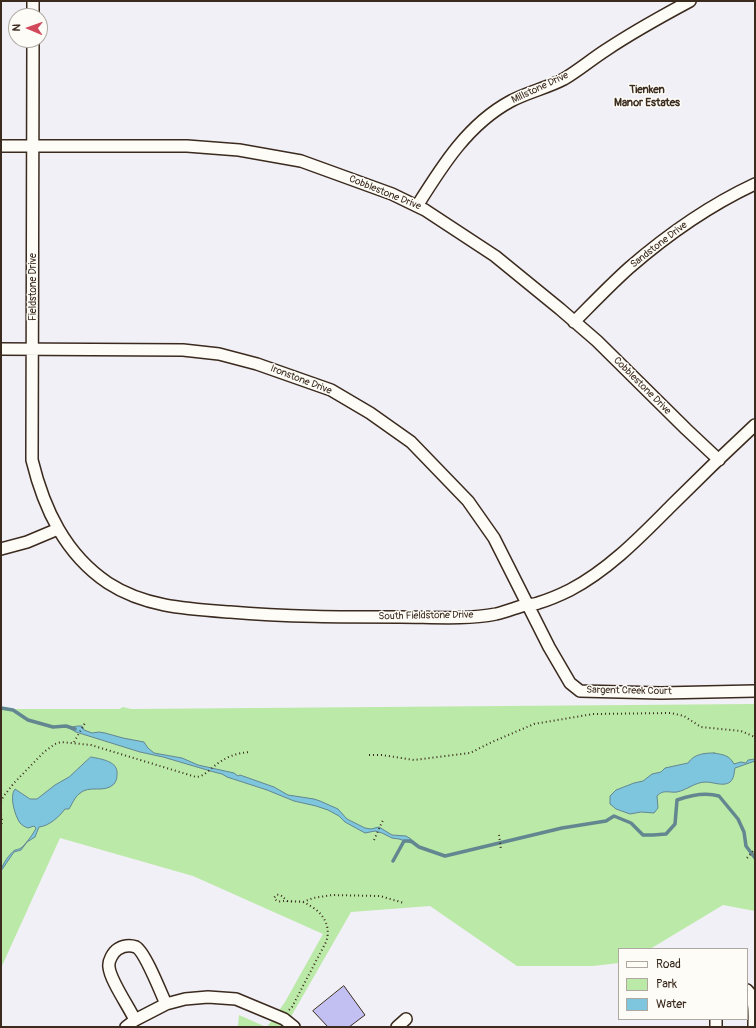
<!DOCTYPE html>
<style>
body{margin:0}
#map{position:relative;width:756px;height:1028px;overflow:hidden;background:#f1f0f6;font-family:Pangolin,sans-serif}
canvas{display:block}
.frame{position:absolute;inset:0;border:2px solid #3b2a1e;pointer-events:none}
.legend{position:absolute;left:618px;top:948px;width:130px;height:72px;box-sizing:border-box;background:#fdfcf7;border:1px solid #afa8a0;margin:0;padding:5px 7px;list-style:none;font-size:12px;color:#3b2a1e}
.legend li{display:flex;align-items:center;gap:8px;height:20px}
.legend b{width:20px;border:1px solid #afa8a0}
.north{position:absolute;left:8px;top:8px;width:40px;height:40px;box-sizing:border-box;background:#fdfcf7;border:1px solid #afa8a0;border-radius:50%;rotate:272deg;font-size:11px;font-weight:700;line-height:16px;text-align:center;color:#3b2a1e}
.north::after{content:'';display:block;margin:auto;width:14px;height:18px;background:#d1495b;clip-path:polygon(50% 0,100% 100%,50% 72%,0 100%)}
</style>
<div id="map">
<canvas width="756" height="1028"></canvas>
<div class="frame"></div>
<ul class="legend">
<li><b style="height:5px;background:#fdfcf7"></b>Road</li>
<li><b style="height:11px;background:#bbe9a7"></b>Park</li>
<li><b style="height:11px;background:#7ec5de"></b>Water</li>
</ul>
<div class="north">N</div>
</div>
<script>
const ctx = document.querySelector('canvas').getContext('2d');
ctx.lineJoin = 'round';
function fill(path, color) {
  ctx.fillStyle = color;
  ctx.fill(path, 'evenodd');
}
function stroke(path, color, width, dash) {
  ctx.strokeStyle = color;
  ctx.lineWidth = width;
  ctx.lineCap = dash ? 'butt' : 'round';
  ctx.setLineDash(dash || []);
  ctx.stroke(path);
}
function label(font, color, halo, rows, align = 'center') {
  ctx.font = font + ' Pangolin,sans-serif';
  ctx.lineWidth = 3;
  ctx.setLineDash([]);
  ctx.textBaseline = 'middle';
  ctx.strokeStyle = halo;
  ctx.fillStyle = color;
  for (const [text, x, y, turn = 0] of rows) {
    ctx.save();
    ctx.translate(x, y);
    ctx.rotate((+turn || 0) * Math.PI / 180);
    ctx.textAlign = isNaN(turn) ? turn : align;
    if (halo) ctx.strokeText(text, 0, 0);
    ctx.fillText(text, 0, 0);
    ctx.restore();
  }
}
fill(new Path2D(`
 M 755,704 L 755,911 L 723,905 L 650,949 L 619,949 L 619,963 L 593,966 L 517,966 L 430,906 L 351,912 L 285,1027 L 267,1027 L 285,1002 L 323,934 L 193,876 L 60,838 L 1,968 L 1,709 L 119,709 L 123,707 L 131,709 Z
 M 239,1015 L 266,1027 L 238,1027 Z`), '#bbe9a7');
const water = new Path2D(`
 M 78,726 L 82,726 L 84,730 L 92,733 L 99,732 L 105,733 L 123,738 L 144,742 L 148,748 L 154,753 L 182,758 L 198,765 L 234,773 L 238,776 L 240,775 L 274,787 L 288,795 L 314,799 L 320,801 L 338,809 L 347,819 L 365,828 L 371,829 L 379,827 L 392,835 L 406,836 L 411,839 L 411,843 L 399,839 L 392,838 L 382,833 L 375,831 L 365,833 L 345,822 L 339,816 L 328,810 L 316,806 L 294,801 L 267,790 L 227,777 L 222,774 L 214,772 L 163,757 L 140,752 L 76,732 L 69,728 Z
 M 714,753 C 724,755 729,755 734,764 L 741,762 L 746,763 L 748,760 L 755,759 L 755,761 L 735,768 C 734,773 734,779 730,782 C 724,787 713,782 706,782 C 695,782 687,790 677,792 C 669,793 663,789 657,796 L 658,808 L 654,813 L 641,812 L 630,814 L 616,809 L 610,804 L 610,796 L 616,790 L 634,783 L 643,781 L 652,774 L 661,772 L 665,768 L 688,763 C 694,754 704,753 714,753 Z
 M 91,757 C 101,759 119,761 117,775 C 117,779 116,781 114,784 C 104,794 89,784 79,794 C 75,797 72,804 69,809 L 65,809 C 59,817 49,826 39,827 L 35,837 L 27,842 L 21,850 L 14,852 L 1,871 C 1,866 10,853 15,850 C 16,850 19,849 21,848 C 25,845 34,833 36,828 L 34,826 L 28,828 C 25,827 23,826 20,823 C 15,816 9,796 15,789 L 30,799 L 37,799 L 55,785 L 69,777 Z`);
fill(water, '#7ec5de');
stroke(water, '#638791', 1);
stroke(new Path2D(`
 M 1,708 L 13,710 L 28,720 L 53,727 L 66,726 L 75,729
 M 393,861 L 404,841 L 411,841 L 419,847 L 445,856 L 562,828 L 606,821 L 614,816 L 631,823 L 643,835 L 653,835 L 666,834 L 675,824 L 677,800 C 691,795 705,792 719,796 L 738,819 L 744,832 L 746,846 L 755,858`), '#638791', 3.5);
const building = new Path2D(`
 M 344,986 L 365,1015 L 349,1027 L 328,1027 L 313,1011 Z`);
fill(building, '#c2c0f2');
stroke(building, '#3b2a1e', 1);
const minor = new Path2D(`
 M 33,16 L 33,1
 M 33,40 L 32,460 C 44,509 65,554 108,583 C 145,607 187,609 230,612 C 286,617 343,617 400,617 C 430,617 465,620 496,614 C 505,612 515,608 525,605 C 529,604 534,605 538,603 C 548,600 560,595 570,590 C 610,569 642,535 673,504 C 700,477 727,451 755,425
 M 1,146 L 187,146 L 239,150 L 301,161 L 392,194 L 425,210 L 495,256 L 560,309 L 597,341 L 686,429 L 719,460
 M 417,206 C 442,166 468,124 511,101 C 528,92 547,88 564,79 C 579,70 592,59 606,50 C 633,32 662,16 690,1
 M 574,322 C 592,304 610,285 629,268 C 667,235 708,206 755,184
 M 1,349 L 183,350 L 219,354 L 257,364 L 331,390 L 370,413 L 411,442 L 468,501 L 494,538 L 549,647 L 570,683 L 580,691 L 661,693 L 755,691
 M 1,549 L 27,542 L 58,529
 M 747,990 C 756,998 754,1016 754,1027
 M 135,1020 C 129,1007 110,980 109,967 C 108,961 113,952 118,949 C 123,946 130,945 136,947 C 145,952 161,993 166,1004
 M 126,1027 L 135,1020 L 166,1004 L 185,999 L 208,997 L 236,999 L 284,1019 L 294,1027
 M 397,1027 L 406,1019
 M 716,1027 L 716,1019`);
stroke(minor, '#3b2a1e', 14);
stroke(new Path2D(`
 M 74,742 L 85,723
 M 369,755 L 382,755 L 414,760 L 470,753 L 492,742 L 534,724 L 593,714 L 671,713 L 684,716 L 701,727 L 741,731 L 755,737
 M 1,802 L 3,797 L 14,783 L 44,752 L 55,744 L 61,742 L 91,745 L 196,777 C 204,777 211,768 217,764 C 228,756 237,753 250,752
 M 1,815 L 2,820 L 1,828
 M 499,835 L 501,850
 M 374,840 L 383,820
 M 747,858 L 755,849
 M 289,1010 L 292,1007 L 326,942 C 331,928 325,915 312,907 C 309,905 306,903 303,902 C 298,901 292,902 287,901 C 283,897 281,894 276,895 L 274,898 C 279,904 282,900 287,901 L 303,902 L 313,898 L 332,895 L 380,896 L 404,903`), '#3b2a1e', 2, [1, 3]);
stroke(minor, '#fdfcf7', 11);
label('10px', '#3b2a1e', '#fdfcf7', [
 ["Millstone Drive",540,88,-25],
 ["Cobblestone Drive",385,193,22],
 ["Sandstone Drive",659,245,-38],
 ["Fieldstone Drive",33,287,-90],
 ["Ironstone Drive",301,380,21],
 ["Cobblestone Drive",642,386,45],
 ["South Fieldstone Drive",426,616,-1],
 ["Sargent Creek Court",629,691,1]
]);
label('bold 11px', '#3b2a1e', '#fdfcf7', [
 ["Tienken",647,90],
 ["Manor Estates",647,103]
]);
</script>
